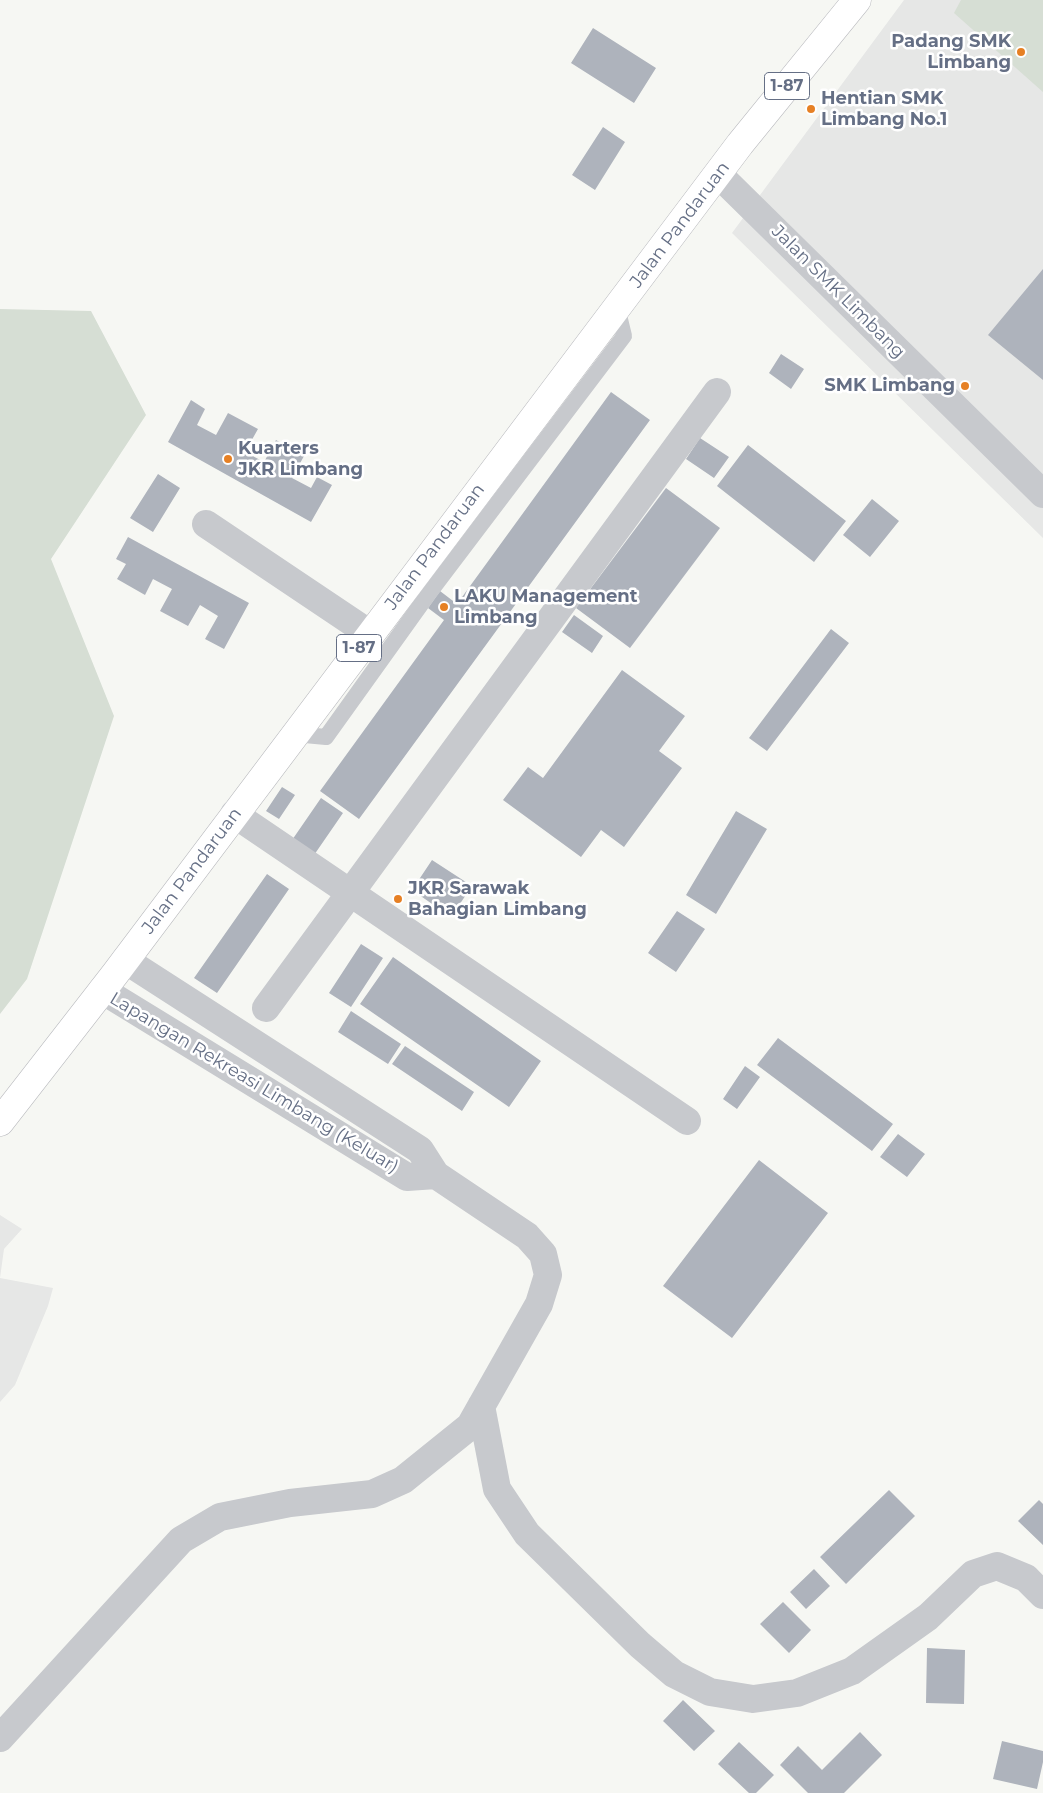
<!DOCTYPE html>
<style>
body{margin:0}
canvas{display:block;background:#f6f7f3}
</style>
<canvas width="1043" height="1793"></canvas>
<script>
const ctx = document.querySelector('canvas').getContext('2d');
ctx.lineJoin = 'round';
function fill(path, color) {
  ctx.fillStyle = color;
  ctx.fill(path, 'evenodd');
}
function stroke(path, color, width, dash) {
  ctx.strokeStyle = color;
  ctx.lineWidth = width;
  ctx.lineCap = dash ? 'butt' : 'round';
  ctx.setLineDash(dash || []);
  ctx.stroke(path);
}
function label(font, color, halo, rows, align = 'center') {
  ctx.font = font + ' Montserrat,sans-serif';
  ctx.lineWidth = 5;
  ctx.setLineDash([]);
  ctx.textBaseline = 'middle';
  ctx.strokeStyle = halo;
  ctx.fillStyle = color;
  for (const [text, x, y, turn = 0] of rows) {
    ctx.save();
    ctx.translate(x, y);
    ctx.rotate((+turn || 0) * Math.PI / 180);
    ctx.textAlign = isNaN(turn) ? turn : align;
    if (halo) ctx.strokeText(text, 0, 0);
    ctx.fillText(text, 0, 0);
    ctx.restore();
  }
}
fill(new Path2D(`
 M 904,0 L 1043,0 L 1043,538 L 732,233 Z
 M 0,1215 L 22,1229 L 4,1249 L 0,1278 L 53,1288 L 48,1306 L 15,1385 L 0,1402 Z`), '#e6e7e6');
fill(new Path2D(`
 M 961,0 L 1043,0 L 1043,92 L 954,13 Z
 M 0,309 L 91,311 L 146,415 L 51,559 L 114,716 L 27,979 L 0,1014 Z`), '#d6ded4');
fill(new Path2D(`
 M 593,28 L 656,68 L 634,103 L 571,63 Z
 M 603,127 L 625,142 L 595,190 L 572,175 Z
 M 1043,269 L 1043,380 L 988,335 Z
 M 781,354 L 804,369 L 791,389 L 769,373 Z
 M 611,392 L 650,420 L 359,819 L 320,791 L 444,620 L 428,608 L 440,591 L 457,604 Z
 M 191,400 L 205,409 L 197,425 L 216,435 L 228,413 L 258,429 L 245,452 L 264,462 L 276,440 L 304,456 L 292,478 L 311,488 L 317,477 L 332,485 L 311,522 L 168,442 Z
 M 700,438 L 729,457 L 714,478 L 686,459 Z
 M 748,445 L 846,521 L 814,562 L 717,486 Z
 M 158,474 L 180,488 L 153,532 L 130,518 Z
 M 666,488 L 720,528 L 630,648 L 576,608 Z
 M 872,499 L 899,521 L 870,557 L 843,535 Z
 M 128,537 L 249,603 L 224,649 L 205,639 L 218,616 L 200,605 L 188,626 L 160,611 L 172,589 L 153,579 L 145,595 L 117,579 L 126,564 L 116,559 Z
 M 574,615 L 603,636 L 592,653 L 562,632 Z
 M 831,629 L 849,643 L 767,751 L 749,738 Z
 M 622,670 L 685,716 L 659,751 L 682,768 L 624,847 L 601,830 L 581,857 L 503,800 L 528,767 L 543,778 Z
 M 282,787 L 295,795 L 279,819 L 266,811 Z
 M 321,798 L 343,813 L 312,858 L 290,843 Z
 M 736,811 L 767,829 L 716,914 L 686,895 Z
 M 432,860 L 472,886 L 451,917 L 412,890 Z
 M 267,874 L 289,889 L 217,993 L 194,978 Z
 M 677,911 L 705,929 L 676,972 L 648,953 Z
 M 361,944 L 383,958 L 351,1007 L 329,993 Z
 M 393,957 L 541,1061 L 509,1107 L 360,1004 Z
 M 351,1011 L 401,1044 L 388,1064 L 338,1032 Z
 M 778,1038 L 893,1124 L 872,1151 L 757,1065 Z
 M 405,1046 L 474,1092 L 462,1111 L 392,1064 Z
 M 745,1066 L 760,1077 L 737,1109 L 723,1099 Z
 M 898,1134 L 925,1154 L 907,1177 L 880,1157 Z
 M 759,1160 L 828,1213 L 732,1338 L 663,1286 Z
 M 889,1490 L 915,1516 L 846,1584 L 820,1557 Z
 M 1039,1500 L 1043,1504 L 1043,1545 L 1018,1521 Z
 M 814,1569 L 830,1586 L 806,1609 L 790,1592 Z
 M 783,1602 L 811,1630 L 789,1653 L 760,1624 Z
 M 927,1648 L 965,1650 L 964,1704 L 926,1703 Z
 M 683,1700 L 715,1731 L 694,1751 L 663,1721 Z
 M 860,1732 L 882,1755 L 844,1793 L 808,1793 L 780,1765 L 798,1746 L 822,1770 Z
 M 1002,1741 L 1043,1751 L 1043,1762 L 1037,1789 L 993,1779 Z
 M 739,1742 L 774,1775 L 756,1793 L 749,1793 L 718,1764 Z`), '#aeb3bc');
const trunk = new Path2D(`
 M 0,1122 L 115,974 L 740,144 L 857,0`);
stroke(trunk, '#b9babe', 29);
stroke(new Path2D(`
 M 294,734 L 326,737 L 427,596 L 624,336 L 617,307`), '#c7c9cd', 16);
stroke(new Path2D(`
 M 718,174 L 1043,494
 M 206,524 L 370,634
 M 234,814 L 687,1121
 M 102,990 L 407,1177 L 436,1175
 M 266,1008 L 717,392
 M 481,1406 L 497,1489 L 527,1534 L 640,1645 L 674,1674 L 710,1692 L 753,1699 L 797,1693 L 852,1671 L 928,1617 L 973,1574 L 997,1566 L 1026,1578 L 1043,1595
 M 0,1738 L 181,1540 L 220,1517 L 290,1503 L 372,1494 L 403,1480 L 470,1426 L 539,1304 L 548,1275 L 543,1254 L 527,1236 L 436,1175 L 420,1150 L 125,960`), '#c7c9cd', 28);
stroke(trunk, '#fff', 28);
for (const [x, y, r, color] of [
 [1021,52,5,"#e68024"],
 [811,109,5,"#e68024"],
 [965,386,5,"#e68024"],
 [228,459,5,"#e68024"],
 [444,607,5,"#e68024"],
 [398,899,5,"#e68024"]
]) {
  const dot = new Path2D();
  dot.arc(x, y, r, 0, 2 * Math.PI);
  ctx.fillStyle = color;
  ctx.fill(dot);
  stroke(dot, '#fff', 2);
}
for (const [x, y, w] of [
 [787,86,45],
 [359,648,45]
]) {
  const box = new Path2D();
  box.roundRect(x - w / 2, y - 13.5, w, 27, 4);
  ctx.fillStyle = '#fff';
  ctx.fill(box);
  stroke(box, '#656f85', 1);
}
label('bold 16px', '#656f85', null, [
 ["1-87",787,86],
 ["1-87",359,648]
]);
label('bold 18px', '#656f85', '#fff', [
 ["Padang SMK",1011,42,"right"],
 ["Limbang",1011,63,"right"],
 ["Hentian SMK",821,99],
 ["Limbang No.1",821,120],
 ["SMK Limbang",955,386,"right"],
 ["Kuarters",238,449],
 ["JKR Limbang",238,470],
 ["LAKU Management",454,597],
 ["Limbang",454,618],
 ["JKR Sarawak",408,889],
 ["Bahagian Limbang",408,910]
], 'left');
label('18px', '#656f85', '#fff', [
 ["Jalan Pandaruan",680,225,-53],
 ["Jalan SMK Limbang",838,292,45],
 ["Jalan Pandaruan",435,547,-53],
 ["Jalan Pandaruan",192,871,-53],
 ["Lapangan Rekreasi Limbang (Keluar)",254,1083,31]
]);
</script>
